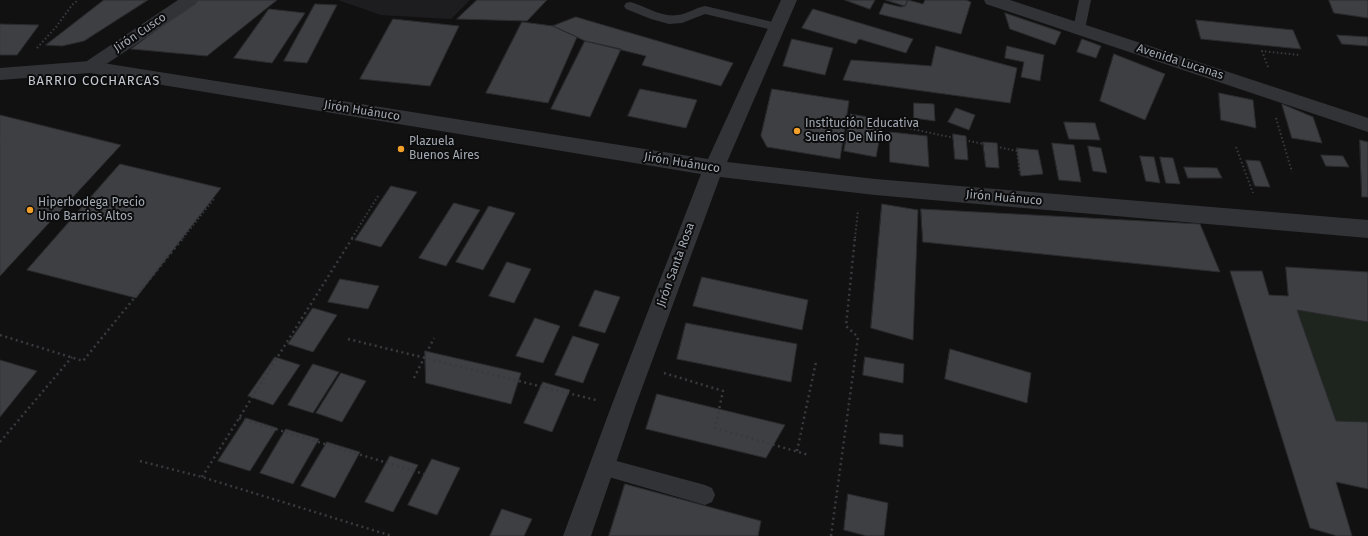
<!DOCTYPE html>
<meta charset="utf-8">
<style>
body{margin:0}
canvas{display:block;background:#111112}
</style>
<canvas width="1368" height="536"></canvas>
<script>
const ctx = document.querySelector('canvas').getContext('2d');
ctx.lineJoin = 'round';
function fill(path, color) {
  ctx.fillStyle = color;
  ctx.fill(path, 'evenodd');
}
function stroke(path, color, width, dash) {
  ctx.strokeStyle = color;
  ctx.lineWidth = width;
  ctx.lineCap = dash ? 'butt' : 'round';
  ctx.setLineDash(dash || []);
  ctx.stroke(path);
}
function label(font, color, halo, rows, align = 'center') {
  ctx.font = font + ' "Fira Sans",sans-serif';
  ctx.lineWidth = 4;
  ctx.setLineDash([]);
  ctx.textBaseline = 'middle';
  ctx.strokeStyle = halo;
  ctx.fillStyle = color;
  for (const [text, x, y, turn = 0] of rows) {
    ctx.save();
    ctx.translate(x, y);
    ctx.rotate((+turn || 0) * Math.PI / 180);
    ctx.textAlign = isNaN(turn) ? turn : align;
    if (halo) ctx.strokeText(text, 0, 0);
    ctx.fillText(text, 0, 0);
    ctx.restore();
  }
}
fill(new Path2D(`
 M 338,0 L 470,0 L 451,19 L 381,15 Z`), '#1d1d1f');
fill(new Path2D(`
 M 1297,310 L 1368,322 L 1368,422 L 1336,421 Z`), '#1d251e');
const building = new Path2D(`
 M 104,0 L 148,0 L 84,41 L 62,46 L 46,45 Z
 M 197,0 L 277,0 L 207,56 L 131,49 Z
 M 477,0 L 547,0 L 527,21 L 457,19 Z
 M 845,0 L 875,0 L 870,9 Z
 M 886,0 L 908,0 L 905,6 Z
 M 908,0 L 923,4 L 925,0 L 966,0 L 971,2 L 961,34 L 879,14 L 884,3 L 901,7 L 905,6 Z
 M 1329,0 L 1368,0 L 1368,18 L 1334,13 Z
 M 315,4 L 337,5 L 307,63 L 284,61 Z
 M 269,9 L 305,13 L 272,63 L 234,58 Z
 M 813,9 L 913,39 L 906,53 L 859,39 L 856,44 L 802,28 Z
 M 1005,13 L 1061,32 L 1055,45 L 1010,29 Z
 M 576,17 L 733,63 L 721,86 L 642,65 L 646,56 L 585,41 L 553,26 Z
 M 393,19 L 459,26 L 430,86 L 360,79 Z
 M 1196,20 L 1293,30 L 1301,49 L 1201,39 Z
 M 522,22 L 553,26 L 577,37 L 548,103 L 486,93 Z
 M 0,24 L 39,25 L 17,55 L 0,55 Z
 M 1337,35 L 1368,37 L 1368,46 L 1342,44 Z
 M 792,39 L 833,48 L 825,75 L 783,66 Z
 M 1082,39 L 1101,46 L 1096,58 L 1077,52 Z
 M 585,41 L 621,49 L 590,117 L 551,109 Z
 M 936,46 L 1017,68 L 1010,103 L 843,80 L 851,60 L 931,66 Z
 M 1007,46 L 1044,55 L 1040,81 L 1021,77 L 1024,62 L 1005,58 Z
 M 1114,54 L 1165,74 L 1145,120 L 1100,101 Z
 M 640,89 L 697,100 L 686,128 L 628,116 Z
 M 772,89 L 849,101 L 840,159 L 767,147 L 761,136 Z
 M 1219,93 L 1253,100 L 1256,128 L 1221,120 Z
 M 914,103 L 934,104 L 935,121 L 914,118 Z
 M 1282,104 L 1313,117 L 1322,143 L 1292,138 Z
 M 956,108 L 975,115 L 969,130 L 948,122 Z
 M 851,114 L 883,120 L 876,157 L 844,151 Z
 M 0,115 L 121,145 L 0,276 Z
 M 1064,122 L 1095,123 L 1100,140 L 1069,139 Z
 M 890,132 L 927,136 L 929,167 L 890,162 Z
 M 953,134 L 966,136 L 968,160 L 955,159 Z
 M 1360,140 L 1368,142 L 1368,197 L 1362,197 Z
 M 983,142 L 997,143 L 999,168 L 986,167 Z
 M 1052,143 L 1074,145 L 1081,182 L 1059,180 Z
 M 1088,146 L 1101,148 L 1107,173 L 1093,171 Z
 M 1017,148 L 1038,150 L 1043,174 L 1021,176 Z
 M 1321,155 L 1343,156 L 1349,167 L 1326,166 Z
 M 1140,156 L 1154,157 L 1160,183 L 1146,181 Z
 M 1160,157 L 1173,158 L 1180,184 L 1166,183 Z
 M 1246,160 L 1260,161 L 1270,187 L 1255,186 Z
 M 120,164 L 221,188 L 136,298 L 27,270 Z
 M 1184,167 L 1217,168 L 1222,178 L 1188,178 Z
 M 391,186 L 417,192 L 381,247 L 355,240 Z
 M 454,203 L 480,210 L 446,266 L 419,258 Z
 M 882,204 L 918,210 L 913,340 L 871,328 Z
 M 489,206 L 515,213 L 483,270 L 456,262 Z
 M 921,209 L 1200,224 L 1220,272 L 923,242 Z
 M 507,262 L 531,269 L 514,303 L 489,296 Z
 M 1286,267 L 1368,272 L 1368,322 L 1297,310 L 1336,421 L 1368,422 L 1368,489 L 1336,482 L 1352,536 L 1337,536 L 1310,528 L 1230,271 L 1262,271 L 1269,295 L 1288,296 Z
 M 702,277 L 808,300 L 802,330 L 693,306 Z
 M 340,279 L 379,286 L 368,309 L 328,302 Z
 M 595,290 L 620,297 L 605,333 L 579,326 Z
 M 313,308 L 337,315 L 313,352 L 288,344 Z
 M 535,318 L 560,326 L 543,363 L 516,356 Z
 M 686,323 L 797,344 L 791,382 L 677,359 Z
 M 573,336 L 599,344 L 583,383 L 555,375 Z
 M 950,349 L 1031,373 L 1027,403 L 945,379 Z
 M 425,351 L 521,373 L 511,404 L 426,383 Z
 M 275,357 L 300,365 L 273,405 L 248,396 Z
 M 865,357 L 904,364 L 903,383 L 863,375 Z
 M 0,360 L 37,371 L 0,417 Z
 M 313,364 L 339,372 L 313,413 L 288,405 Z
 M 341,373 L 366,381 L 342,422 L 316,413 Z
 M 543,382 L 570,390 L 552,432 L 524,423 Z
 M 657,394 L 785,425 L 766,458 L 646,429 Z
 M 246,418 L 277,428 L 250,471 L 218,461 Z
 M 286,429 L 319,439 L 293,484 L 260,473 Z
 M 880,433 L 903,435 L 903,447 L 880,444 Z
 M 327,442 L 360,452 L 335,498 L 301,486 Z
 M 390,456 L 418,465 L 393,512 L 365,502 Z
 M 432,459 L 460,468 L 437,515 L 408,505 Z
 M 625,484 L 761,521 L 758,536 L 609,536 Z
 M 848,494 L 888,503 L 884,536 L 867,536 L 844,530 Z
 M 502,509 L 532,519 L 524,536 L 490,536 Z`);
fill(building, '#3d3f42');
stroke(building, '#2b2b2e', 1);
stroke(new Path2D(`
 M 37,48 L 56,27 L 72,5 L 78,0
 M 1268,67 L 1262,51 L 1300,55
 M 859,118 L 1017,151 L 1020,174
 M 1276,118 L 1292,172
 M 1236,147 L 1253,193
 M 183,238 L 214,199
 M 352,238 L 378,196
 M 855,238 L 858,210`), '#383a3e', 2, [1.5, 2.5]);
stroke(new Path2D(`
 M 0,335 L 83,361 L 184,237
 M 348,339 L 596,400
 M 664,373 L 723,391 L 715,428 L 809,455
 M 414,378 L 434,338
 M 239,418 L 424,474
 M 0,442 L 72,357
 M 797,451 L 816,362
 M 140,461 L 202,477 L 392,536
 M 202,477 L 353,237
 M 831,536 L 858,337 L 846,326 L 855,237`), '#383a3e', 2.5, [2, 3.5]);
fill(new Path2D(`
 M 1079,0 L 1091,0 L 1085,29 L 1084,32 L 1079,33 L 1074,32 L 1073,29 Z
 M 630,2 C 645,6 662,18 678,15 C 687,14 695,8 705,6 L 777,23 L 782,24 L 783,27 L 782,30 L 777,31 L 705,14 L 682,23 L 669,24 L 651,19 L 626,9 L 624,6 L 626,3 Z
 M 602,457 L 705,485 L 712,488 L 715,495 L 712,502 L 705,505 L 602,475 L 595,472 L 593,466 L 595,460 Z`), '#323337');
fill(new Path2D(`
 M 178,0 L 198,0 L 196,4 L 96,71 L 90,73 L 84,71 L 81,67 L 84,63 Z`), '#323337');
fill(new Path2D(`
 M 781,0 L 797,0 L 727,162 L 875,179 L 1368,220 L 1368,238 L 875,195 L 720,177 L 635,407 L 591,536 L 563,536 L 611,407 L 701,174 L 90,73 L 0,80 L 0,68 L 90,61 L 708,159 Z
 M 984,0 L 1010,0 L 1368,118 L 1368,132 L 986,4 Z`), '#323337');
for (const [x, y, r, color] of [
 [797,131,4,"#f2a029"],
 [401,149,4,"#f2a029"],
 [30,210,4,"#f2a029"]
]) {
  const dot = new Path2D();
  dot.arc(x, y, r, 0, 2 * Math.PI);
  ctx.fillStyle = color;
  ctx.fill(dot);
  stroke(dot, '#0c0c0d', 1.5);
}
label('12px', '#a2a9b3', '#0c0c0d', [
 ["Jirón Cusco",140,33,-34],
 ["Avenida Lucanas",1180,62,18],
 ["Jirón Huánuco",362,111,9],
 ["Jirón Huánuco",682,163,9],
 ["Jirón Huánuco",1004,198,5],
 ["Jirón Santa Rosa",676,265,-70]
]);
label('12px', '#a2a9b3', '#0c0c0d', [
 ["Institución Educativa",805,124],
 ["Sueños De Niño",805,138],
 ["Plazuela",409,142],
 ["Buenos Aires",409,156],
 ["Hiperbodega Precio",38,203],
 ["Uno Barrios Altos",38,217]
], 'left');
ctx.letterSpacing = '1px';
label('13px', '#c3c7cf', '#0c0c0d', [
 ["BARRIO COCHARCAS",94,81]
]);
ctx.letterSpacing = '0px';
</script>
